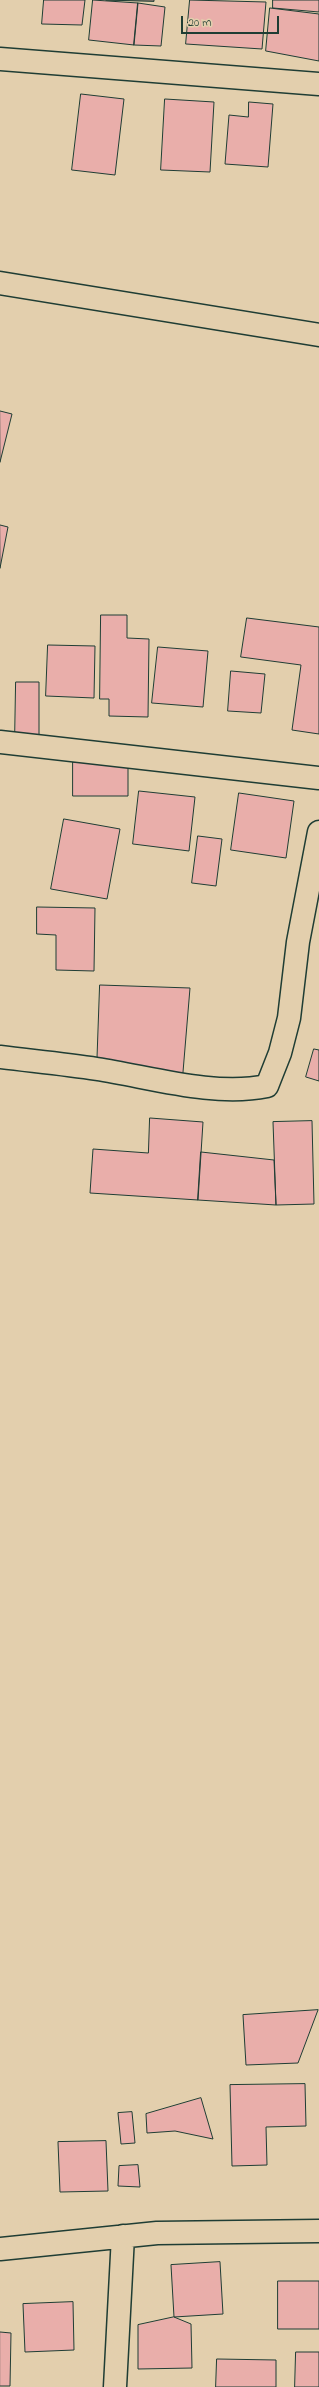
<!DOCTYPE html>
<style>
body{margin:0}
#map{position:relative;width:319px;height:2387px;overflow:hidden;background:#e3cfad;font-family:"Indie Flower",sans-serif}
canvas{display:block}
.scale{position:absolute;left:181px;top:16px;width:98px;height:18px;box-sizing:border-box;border:2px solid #1f3d34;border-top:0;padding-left:5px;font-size:12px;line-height:14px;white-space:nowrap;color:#1f3d34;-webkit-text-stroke:3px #e3cfad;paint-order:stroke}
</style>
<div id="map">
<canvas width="319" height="2387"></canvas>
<div class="scale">20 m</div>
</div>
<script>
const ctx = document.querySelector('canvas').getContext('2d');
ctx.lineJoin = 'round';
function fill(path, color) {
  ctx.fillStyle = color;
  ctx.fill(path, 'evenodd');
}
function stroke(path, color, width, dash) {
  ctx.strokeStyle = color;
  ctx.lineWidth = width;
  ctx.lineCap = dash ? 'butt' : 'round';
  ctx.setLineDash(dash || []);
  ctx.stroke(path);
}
const building = new Path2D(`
 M 44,0 L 85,0 L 82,25 L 42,24 Z
 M 93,0 L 138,3 L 134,45 L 89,40 Z
 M 106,0 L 154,0 L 154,1 Z
 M 190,0 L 266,2 L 262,49 L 186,44 Z
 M 273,0 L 319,0 L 319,12 L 273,8 Z
 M 138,3 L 165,7 L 161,46 L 134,45 Z
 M 270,8 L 319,14 L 319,61 L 266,51 Z
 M 81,94 L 124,99 L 115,175 L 72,170 Z
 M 165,99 L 214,102 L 210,172 L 161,170 Z
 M 249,102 L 273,104 L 268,167 L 225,164 L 229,115 L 248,117 Z
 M 0,411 L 12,414 L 0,462 Z
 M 0,525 L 8,527 L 0,568 Z
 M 101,615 L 127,615 L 127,638 L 149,639 L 148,717 L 109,716 L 109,699 L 100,699 Z
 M 247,618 L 319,627 L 319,734 L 292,730 L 301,665 L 241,657 Z
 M 48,645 L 95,646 L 94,698 L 46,696 Z
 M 158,647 L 208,651 L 203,707 L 152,703 Z
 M 231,671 L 265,674 L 261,713 L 228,711 Z
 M 16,682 L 39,682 L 39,739 L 15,739 Z
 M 73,762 L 128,762 L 128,796 L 73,796 Z
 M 139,791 L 195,797 L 189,851 L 133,844 Z
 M 239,793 L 294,801 L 286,858 L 231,850 Z
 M 64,819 L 120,829 L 107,899 L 51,889 Z
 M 198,836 L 222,839 L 216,886 L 192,883 Z
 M 37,907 L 95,908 L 94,971 L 56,970 L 56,935 L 37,934 Z
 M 100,985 L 190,988 L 182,1084 L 97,1069 Z
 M 314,1049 L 319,1050 L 319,1081 L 306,1077 Z
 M 150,1118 L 203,1122 L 198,1200 L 90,1193 L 93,1149 L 148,1153 Z
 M 312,1121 L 314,1204 L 276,1205 L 273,1122 Z
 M 201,1152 L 274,1160 L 276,1205 L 198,1200 Z
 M 318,2010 L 298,2063 L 246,2065 L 243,2015 Z
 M 305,2084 L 306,2126 L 266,2127 L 267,2165 L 232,2166 L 230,2085 Z
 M 201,2098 L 213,2139 L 175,2131 L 147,2133 L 146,2114 Z
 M 132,2112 L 135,2143 L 121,2144 L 118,2113 Z
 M 106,2141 L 108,2191 L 60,2192 L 58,2142 Z
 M 138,2165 L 140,2187 L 118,2186 L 119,2166 Z
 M 220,2262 L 223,2314 L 174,2317 L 171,2265 Z
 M 278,2281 L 319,2281 L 319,2329 L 278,2329 Z
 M 73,2302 L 74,2350 L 25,2352 L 23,2304 Z
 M 174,2317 L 191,2324 L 192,2368 L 138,2369 L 138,2325 Z
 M 0,2332 L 11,2333 L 10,2386 L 0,2386 Z
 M 296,2352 L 319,2352 L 319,2387 L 295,2387 Z
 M 217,2359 L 276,2360 L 276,2387 L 216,2387 Z`);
fill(building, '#e9aeaa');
stroke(building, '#1f3d34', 1);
const minor = new Path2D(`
 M 0,59 L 319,84
 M 0,283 L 319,335
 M 0,742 L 319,778
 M 0,1057 C 32,1061 65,1064 97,1069 C 150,1077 214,1097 267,1086 L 280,1053 L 289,1018 L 298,942 L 319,832
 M 0,2249 L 157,2233 L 319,2231
 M 115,2387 L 123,2236`);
stroke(minor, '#1f3d34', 25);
stroke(minor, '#e3cfad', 22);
</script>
